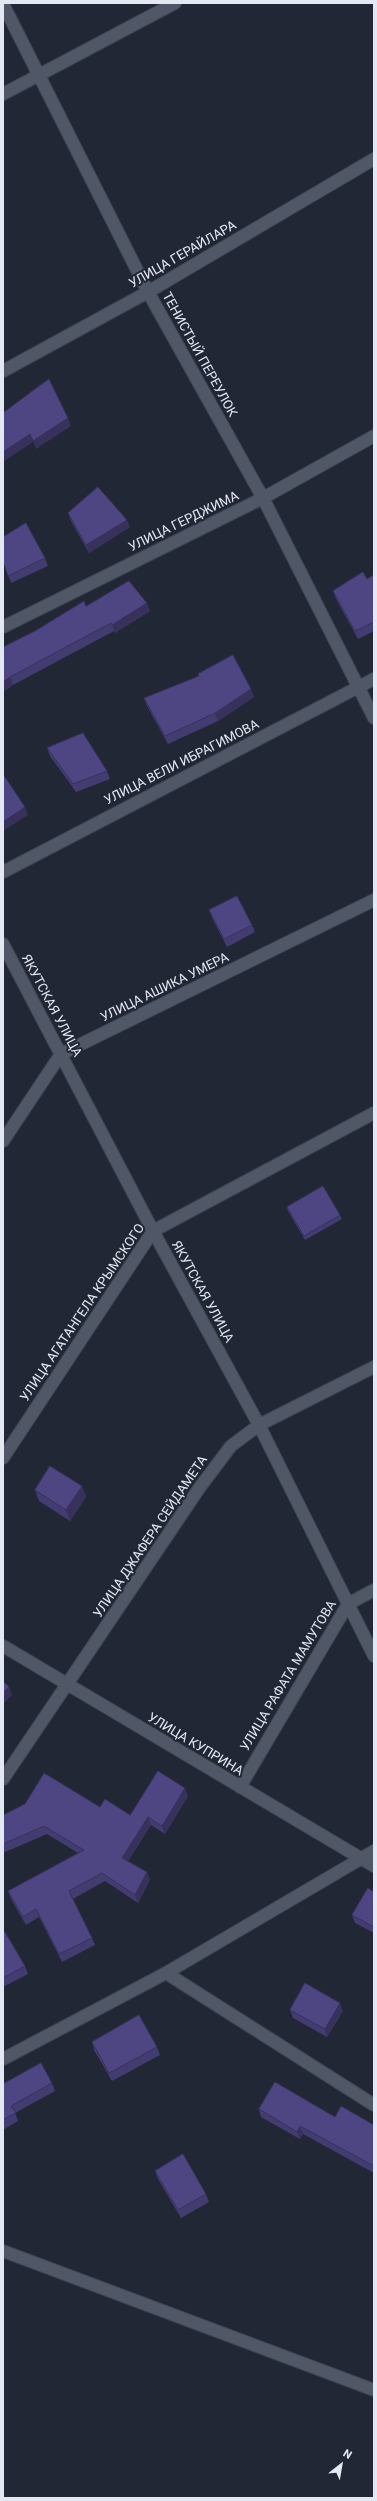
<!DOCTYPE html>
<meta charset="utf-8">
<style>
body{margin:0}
#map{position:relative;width:377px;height:2501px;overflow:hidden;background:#212735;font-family:Roboto,sans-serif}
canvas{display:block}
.frame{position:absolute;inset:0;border:4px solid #e4e8f2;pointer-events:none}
.north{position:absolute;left:321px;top:2445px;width:40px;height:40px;-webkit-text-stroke:3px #212735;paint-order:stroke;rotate:31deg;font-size:11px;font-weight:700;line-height:16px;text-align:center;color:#e4e8f2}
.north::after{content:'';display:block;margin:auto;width:14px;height:18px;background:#e4e8f2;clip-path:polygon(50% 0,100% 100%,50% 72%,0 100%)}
</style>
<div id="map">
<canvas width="377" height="2501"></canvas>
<div class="frame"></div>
<div class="north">N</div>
</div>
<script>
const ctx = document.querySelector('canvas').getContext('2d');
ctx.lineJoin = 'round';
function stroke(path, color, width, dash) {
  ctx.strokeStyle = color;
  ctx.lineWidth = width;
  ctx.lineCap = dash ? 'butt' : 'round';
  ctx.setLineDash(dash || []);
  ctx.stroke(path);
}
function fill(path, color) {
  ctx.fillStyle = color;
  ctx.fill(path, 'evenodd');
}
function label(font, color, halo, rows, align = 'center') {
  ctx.font = font + ' Roboto,sans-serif';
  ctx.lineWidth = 4;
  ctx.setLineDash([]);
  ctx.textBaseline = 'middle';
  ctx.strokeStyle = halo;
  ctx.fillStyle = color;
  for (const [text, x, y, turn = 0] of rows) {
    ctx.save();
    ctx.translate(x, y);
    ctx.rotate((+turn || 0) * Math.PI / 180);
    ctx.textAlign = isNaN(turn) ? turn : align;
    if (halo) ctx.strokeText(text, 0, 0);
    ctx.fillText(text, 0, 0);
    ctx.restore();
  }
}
const minor = new Path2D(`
 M 3,4 L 148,292 L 263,498 L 374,718
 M 3,94 L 175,3
 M 3,371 L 148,292 L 374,159
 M 3,627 L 263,498 L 374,436
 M 3,872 L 374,679
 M 3,944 L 153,1231 L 259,1425 L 374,1656
 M 3,1141 L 61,1054 L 374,900
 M 3,1458 L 153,1231 L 374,1113
 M 3,1646 L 374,1866
 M 3,1779 L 200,1487 L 231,1446 L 259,1425 L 374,1367
 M 240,1787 L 348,1604 L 374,1590
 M 166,1973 L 374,2105
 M 3,2059 L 166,1973 L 374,1851
 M 3,2251 L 374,2390`);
stroke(minor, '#3e444f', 14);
stroke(minor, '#505767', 12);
fill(new Path2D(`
 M 68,513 L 130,527 L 89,553 L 71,521 Z
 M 45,558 L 48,566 L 11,583 L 3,561 Z
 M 374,575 L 374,631 L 358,639 L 336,599 L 333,591 L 367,579 Z
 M 86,606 L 150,611 L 115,633 L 114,631 L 13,685 L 3,692 L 3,647 Z
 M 251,689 L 254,697 L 218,721 L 168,744 L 147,706 L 144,698 Z
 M 47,748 L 107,771 L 110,779 L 76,792 L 50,756 Z
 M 209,910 L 252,925 L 255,932 L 227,947 L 212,918 Z
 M 287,1207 L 340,1215 L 342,1219 L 305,1240 L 288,1211 Z
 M 82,1486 L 86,1497 L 70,1521 L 39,1501 L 35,1490 Z
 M 188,1796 L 165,1834 L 151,1825 L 128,1861 L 147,1872 L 150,1880 L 138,1903 L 105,1881 L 73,1899 L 92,1938 L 95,1945 L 62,1962 L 39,1917 L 26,1925 L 11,1899 L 8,1891 L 78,1853 L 47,1834 L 3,1853 L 3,1815 L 100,1807 L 130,1815 Z
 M 374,1892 L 374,1933 L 355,1923 L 352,1915 Z
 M 3,1933 L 25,1966 L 28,1974 L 3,1987 Z
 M 290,2010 L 343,2011 L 327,2037 L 293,2018 Z
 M 92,2042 L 157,2047 L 160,2055 L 112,2081 L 94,2050 Z
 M 52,2083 L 55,2091 L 15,2113 L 18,2121 L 3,2130 L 3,2084 Z
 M 259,2109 L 335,2117 L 374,2125 L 374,2173 L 303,2134 L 300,2139 L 261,2117 Z
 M 155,2171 L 206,2194 L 209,2202 L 181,2218 L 158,2179 Z`), '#433c71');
fill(new Path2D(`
 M 68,418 L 71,426 L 36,449 L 33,441 Z
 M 30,434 L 33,442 L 3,462 L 3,452 Z
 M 127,520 L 130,527 L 89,553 L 86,545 Z
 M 147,603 L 150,611 L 115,633 L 112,625 Z
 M 10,677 L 13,685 L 3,692 L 3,682 Z
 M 251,689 L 254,697 L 218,721 L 215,713 Z
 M 25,807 L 28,815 L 3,831 L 3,822 Z
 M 82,1486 L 86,1497 L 70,1521 L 66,1510 Z
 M 9,1687 L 12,1695 L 3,1704 L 3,1693 Z
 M 185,1788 L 188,1796 L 165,1834 L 162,1826 Z
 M 148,1817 L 151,1825 L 125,1866 L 122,1858 Z
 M 147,1872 L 150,1880 L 138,1903 L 135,1895 Z
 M 340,2003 L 343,2011 L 327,2037 L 325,2029 Z
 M 300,2126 L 303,2134 L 300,2139 L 297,2132 Z`), '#37315c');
const building = new Path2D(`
 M 49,379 L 68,418 L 33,441 L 30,434 L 3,452 L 3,413 Z
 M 98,487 L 127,520 L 86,545 L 68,513 Z
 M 26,523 L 45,558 L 8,576 L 3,561 L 3,537 Z
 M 363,572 L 367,579 L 374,575 L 374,622 L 355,631 L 333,591 Z
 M 129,581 L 147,603 L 112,625 L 111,623 L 10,677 L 3,682 L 3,647 L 35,631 L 84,601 L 86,606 Z
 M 233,655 L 251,689 L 215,713 L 165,736 L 144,698 L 199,676 L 198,674 Z
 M 83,733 L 107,771 L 73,784 L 47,748 Z
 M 3,774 L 25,807 L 3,822 Z
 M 237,896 L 252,925 L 224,939 L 209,910 Z
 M 323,1186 L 340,1215 L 304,1236 L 287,1207 Z
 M 50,1466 L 82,1486 L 66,1510 L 35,1490 Z
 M 3,1681 L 9,1687 L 3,1693 Z
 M 158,1771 L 185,1788 L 162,1826 L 148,1817 L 122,1858 L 147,1872 L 135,1895 L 102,1873 L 69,1891 L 92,1938 L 59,1954 L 36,1909 L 23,1917 L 8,1891 L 84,1850 L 44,1826 L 3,1844 L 3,1815 L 25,1804 L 44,1773 L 100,1807 L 105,1799 L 130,1815 Z
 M 368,1888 L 374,1892 L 374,1927 L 352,1915 Z
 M 5,1932 L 25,1966 L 3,1978 L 3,1933 Z
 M 305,1983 L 340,2003 L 325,2029 L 290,2010 Z
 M 139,2015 L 157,2047 L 109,2073 L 92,2042 Z
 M 41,2063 L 52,2083 L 11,2106 L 16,2113 L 3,2120 L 3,2084 Z
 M 275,2082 L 335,2117 L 341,2106 L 374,2125 L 374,2166 L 300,2126 L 297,2132 L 259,2109 Z
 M 183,2154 L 206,2194 L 178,2210 L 155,2171 Z`);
fill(building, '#4e4683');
stroke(building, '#37315c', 1);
label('13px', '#e4e8f2', '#212735', [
 ["УЛИЦА ГЕРАЙЛАРА",183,255,-30],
 ["ТЕНИСТЫЙ ПЕРЕУЛОК",199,355,61],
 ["УЛИЦА ГЕРДЖИМА",184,522,-26],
 ["УЛИЦА ВЕЛИ ИБРАГИМОВА",182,763,-27],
 ["УЛИЦА АШИКА УМЕРА",165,988,-26],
 ["ЯКУТСКАЯ УЛИЦА",51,1006,62],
 ["ЯКУТСКАЯ УЛИЦА",202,1292,61],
 ["УЛИЦА АГАТАНГЕЛА КРЫМСКОГО",83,1313,-56],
 ["УЛИЦА ДЖАФЕРА СЕЙДАМЕТА",151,1537,-56],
 ["УЛИЦА РАФАТА МАМУТОВА",289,1676,-59],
 ["УЛИЦА КУПРИНА",195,1745,31]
]);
</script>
